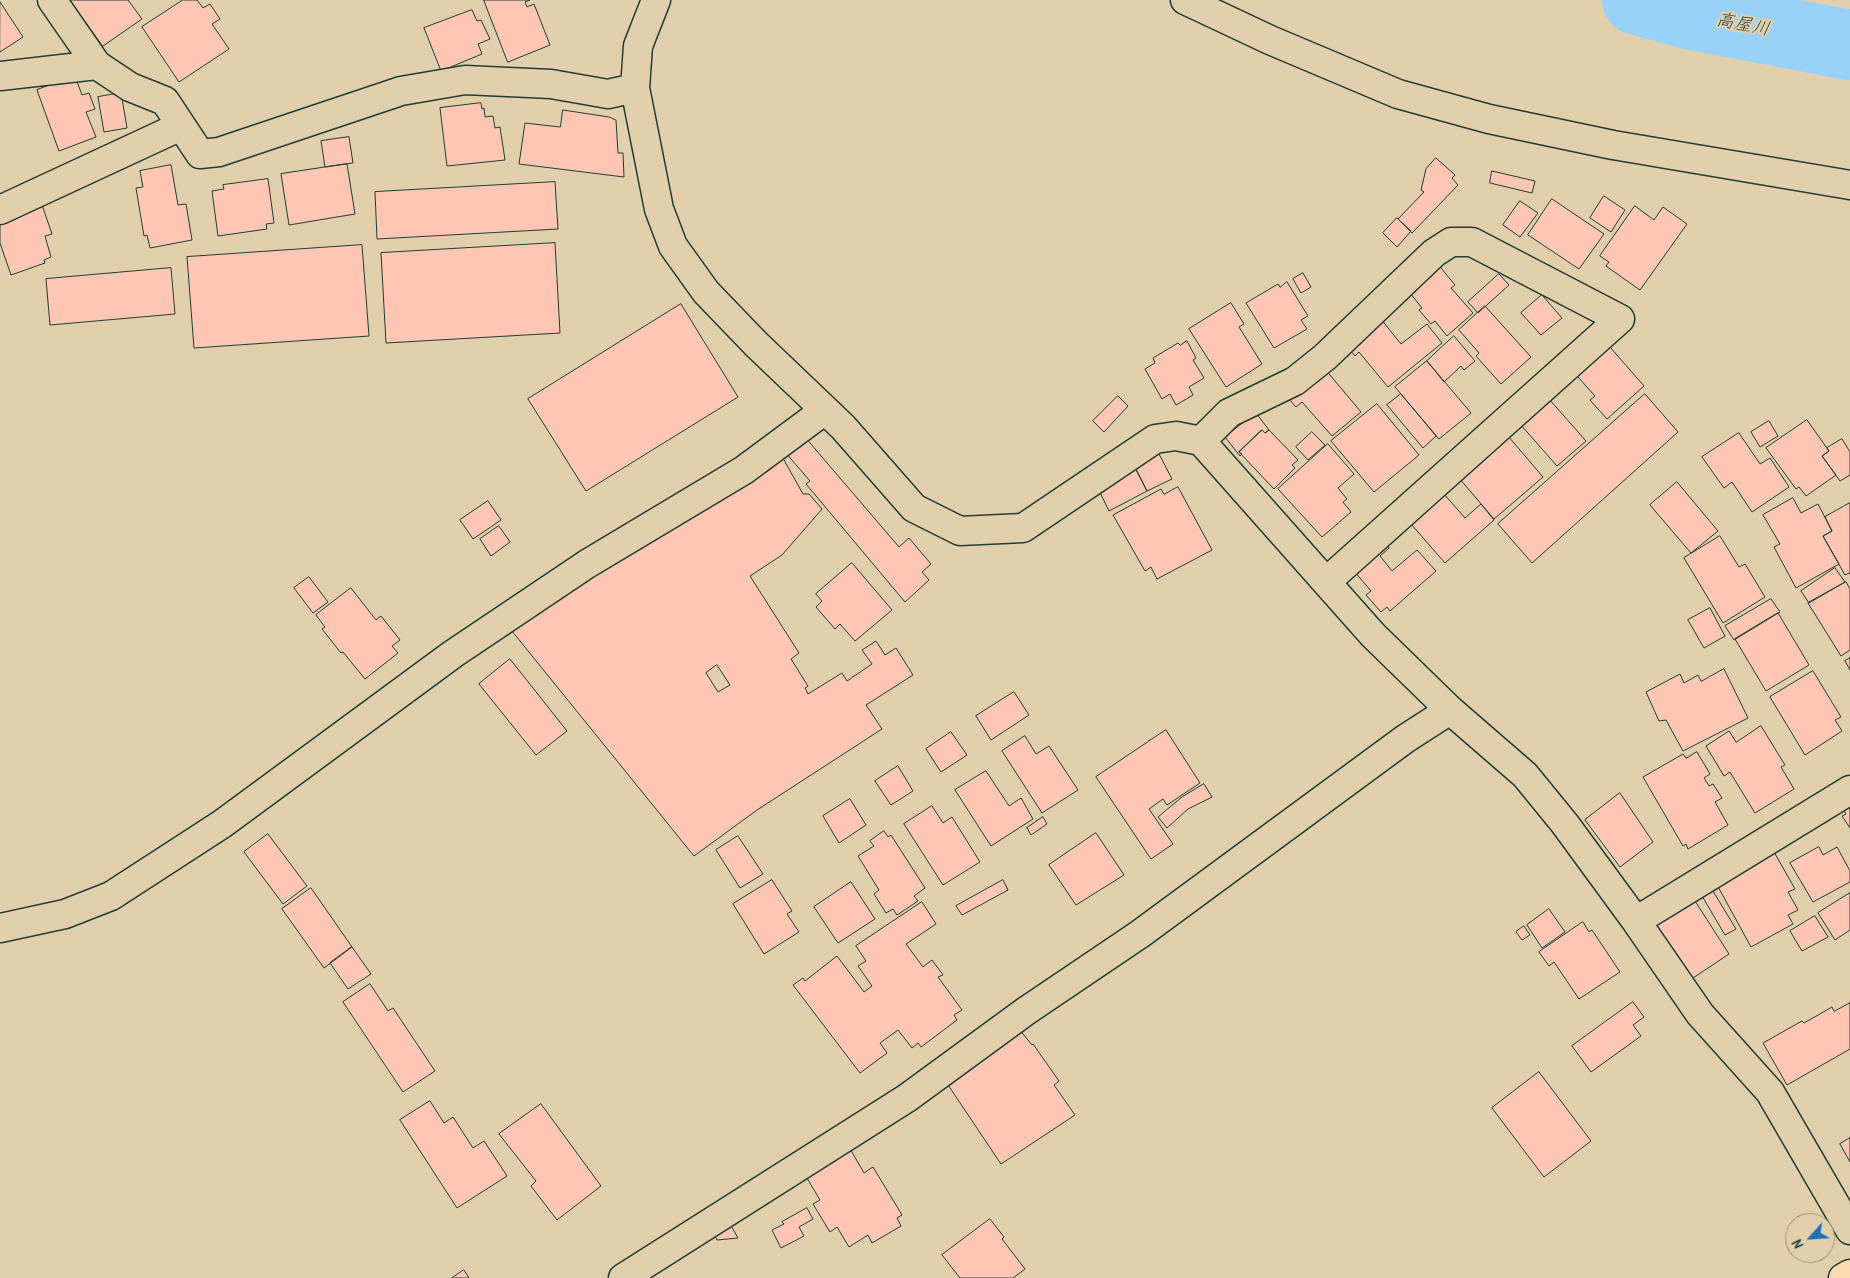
<!DOCTYPE html>
<meta charset="utf-8">
<style>
body{margin:0}
#map{position:relative;width:1850px;height:1278px;overflow:hidden;background:#e1cfac;font-family:"Patrick Hand",sans-serif}
canvas{display:block}
.north{position:absolute;left:1785px;top:1213px;width:50px;height:50px;box-sizing:border-box;background:#e1cfac;border:1px solid #93957c;border-radius:50%;rotate:244deg;font-size:14px;font-weight:700;line-height:20px;text-align:center;color:#1f3d34}
.north::after{content:'';display:block;margin:auto;width:18px;height:22px;background:#1f6fb2;clip-path:polygon(50% 0,100% 100%,50% 72%,0 100%)}
</style>
<div id="map">
<canvas width="1850" height="1278"></canvas>
<div class="north">N</div>
</div>
<script>
const ctx = document.querySelector('canvas').getContext('2d');
ctx.lineJoin = 'round';
function stroke(path, color, width, dash) {
  ctx.strokeStyle = color;
  ctx.lineWidth = width;
  ctx.lineCap = dash ? 'butt' : 'round';
  ctx.setLineDash(dash || []);
  ctx.stroke(path);
}
function fill(path, color) {
  ctx.fillStyle = color;
  ctx.fill(path, 'evenodd');
}
function label(font, color, halo, rows, align = 'center') {
  ctx.font = font + ' "Patrick Hand","Klee One",sans-serif';
  ctx.lineWidth = 4.5;
  ctx.setLineDash([]);
  ctx.textBaseline = 'middle';
  ctx.strokeStyle = halo;
  ctx.fillStyle = color;
  for (const [text, x, y, turn = 0] of rows) {
    ctx.save();
    ctx.translate(x, y);
    ctx.rotate((+turn || 0) * Math.PI / 180);
    ctx.textAlign = isNaN(turn) ? turn : align;
    if (halo) ctx.strokeText(text, 0, 0);
    ctx.fillText(text, 0, 0);
    ctx.restore();
  }
}
stroke(new Path2D(`
 M 1637,0 L 1692,15 L 1850,45`), '#98d2f8', 70);
const building = new Path2D(`
 M 70,0 L 128,0 L 142,19 L 103,46 Z
 M 183,0 L 197,0 L 203,8 L 210,4 L 220,19 L 212,24 L 229,49 L 179,82 L 142,27 Z
 M 484,0 L 530,0 L 525,2 L 527,7 L 534,4 L 550,45 L 508,62 Z
 M 0,2 L 23,37 L 0,52 Z
 M 472,10 L 477,21 L 481,20 L 490,39 L 478,44 L 482,54 L 441,71 L 424,28 Z
 M 75,76 L 82,95 L 89,93 L 95,109 L 86,112 L 96,137 L 59,151 L 37,90 Z
 M 121,93 L 127,128 L 104,132 L 98,97 Z
 M 481,103 L 482,109 L 484,108 L 485,117 L 493,116 L 495,128 L 500,127 L 505,160 L 447,166 L 440,108 Z
 M 563,110 L 609,117 L 616,120 L 618,153 L 623,153 L 624,177 L 519,164 L 525,123 L 560,127 Z
 M 349,137 L 353,163 L 325,167 L 321,141 Z
 M 1436,158 L 1455,175 L 1452,178 L 1458,185 L 1412,233 L 1398,219 L 1424,192 L 1421,190 L 1426,169 Z
 M 347,164 L 355,214 L 289,225 L 281,174 Z
 M 171,165 L 178,205 L 186,204 L 192,240 L 150,248 L 147,235 L 144,236 L 136,188 L 143,187 L 140,171 Z
 M 1492,171 L 1535,181 L 1532,193 L 1490,183 Z
 M 268,179 L 274,223 L 266,224 L 267,229 L 218,236 L 212,191 L 224,189 L 223,185 Z
 M 555,182 L 558,229 L 377,239 L 375,192 Z
 M 1604,196 L 1625,210 L 1611,232 L 1590,218 Z
 M 1552,199 L 1604,234 L 1579,269 L 1528,235 Z
 M 1520,201 L 1538,213 L 1520,237 L 1503,225 Z
 M 41,202 L 52,234 L 45,236 L 51,257 L 44,260 L 45,263 L 11,275 L 0,243 L 0,216 Z
 M 1635,206 L 1654,220 L 1663,207 L 1687,224 L 1640,290 L 1606,266 L 1609,262 L 1600,256 Z
 M 1397,218 L 1411,231 L 1397,247 L 1383,233 Z
 M 555,243 L 560,333 L 386,343 L 381,253 Z
 M 362,245 L 369,336 L 194,348 L 187,257 Z
 M 1436,262 L 1455,285 L 1451,288 L 1473,313 L 1447,336 L 1435,321 L 1431,324 L 1419,310 L 1422,308 L 1406,288 Z
 M 171,268 L 175,314 L 50,325 L 46,279 Z
 M 1303,273 L 1311,287 L 1301,293 L 1293,279 Z
 M 1499,274 L 1509,285 L 1478,313 L 1468,302 Z
 M 1287,282 L 1308,316 L 1301,320 L 1307,329 L 1274,348 L 1246,303 L 1278,284 L 1280,287 Z
 M 1542,295 L 1562,318 L 1541,335 L 1521,313 Z
 M 1231,303 L 1244,324 L 1239,327 L 1262,364 L 1226,387 L 1189,329 Z
 M 681,304 L 738,397 L 586,491 L 528,399 Z
 M 1485,306 L 1531,357 L 1501,384 L 1476,356 L 1479,353 L 1459,330 Z
 M 1376,313 L 1401,344 L 1427,324 L 1442,343 L 1388,387 L 1359,352 L 1355,356 L 1346,345 Z
 M 1454,336 L 1475,361 L 1464,370 L 1461,366 L 1444,382 L 1427,361 Z
 M 1602,338 L 1644,386 L 1607,419 L 1590,400 L 1595,396 L 1569,367 Z
 M 1187,341 L 1196,358 L 1193,360 L 1204,378 L 1189,387 L 1193,395 L 1176,405 L 1170,394 L 1162,399 L 1145,369 L 1155,363 L 1153,358 L 1178,343 L 1180,345 Z
 M 1427,361 L 1471,413 L 1439,439 L 1395,387 Z
 M 1319,362 L 1361,412 L 1332,436 L 1302,402 L 1296,407 L 1283,392 Z
 M 1542,391 L 1586,441 L 1557,466 L 1513,416 Z
 M 1401,394 L 1436,436 L 1423,448 L 1387,405 Z
 M 1645,394 L 1678,432 L 1532,563 L 1498,524 Z
 M 1118,396 L 1128,406 L 1104,432 L 1093,421 Z
 M 1377,404 L 1419,455 L 1374,492 L 1331,441 Z
 M 1256,413 L 1269,430 L 1265,433 L 1262,430 L 1239,452 L 1242,454 L 1240,456 L 1225,437 Z
 M 1807,420 L 1829,451 L 1822,456 L 1836,475 L 1806,496 L 1799,487 L 1796,489 L 1766,448 Z
 M 1769,421 L 1778,436 L 1760,447 L 1751,432 Z
 M 1502,429 L 1543,477 L 1494,519 L 1453,471 Z
 M 1262,430 L 1265,433 L 1269,430 L 1298,460 L 1292,465 L 1295,468 L 1274,489 L 1239,452 Z
 M 1312,432 L 1325,445 L 1308,460 L 1296,447 Z
 M 1739,433 L 1760,464 L 1770,458 L 1789,487 L 1752,512 L 1732,482 L 1724,488 L 1702,457 Z
 M 804,436 L 899,547 L 909,538 L 931,564 L 922,572 L 929,580 L 905,602 L 806,484 L 810,481 L 785,452 Z
 M 1842,439 L 1850,452 L 1850,475 L 1840,481 L 1822,456 L 1829,451 L 1827,448 Z
 M 1328,444 L 1354,474 L 1338,488 L 1347,499 L 1343,502 L 1351,512 L 1322,537 L 1278,489 Z
 M 779,451 L 803,494 L 809,494 L 822,509 L 782,555 L 750,576 L 799,653 L 791,659 L 808,686 L 805,688 L 808,694 L 842,673 L 847,681 L 872,664 L 862,650 L 876,641 L 885,655 L 896,648 L 913,675 L 866,705 L 882,729 L 757,810 L 694,856 L 503,620 ZM 717,665 L 730,685 L 718,692 L 706,673 Z
 M 1158,452 L 1172,479 L 1147,491 L 1133,464 Z
 M 1133,463 L 1147,491 L 1109,511 L 1095,482 Z
 M 1677,482 L 1718,531 L 1691,553 L 1650,505 Z
 M 1436,485 L 1465,518 L 1481,504 L 1494,520 L 1445,563 L 1411,524 L 1407,528 L 1398,518 Z
 M 1178,487 L 1212,550 L 1157,579 L 1151,567 L 1145,571 L 1113,515 L 1161,489 L 1164,494 Z
 M 1793,498 L 1801,513 L 1818,504 L 1832,531 L 1823,536 L 1839,564 L 1796,588 L 1774,547 L 1780,544 L 1763,515 Z
 M 488,501 L 501,520 L 473,539 L 460,520 Z
 M 1850,503 L 1850,574 L 1849,573 L 1845,575 L 1823,536 L 1832,531 L 1825,517 Z
 M 499,526 L 510,542 L 491,556 L 480,539 Z
 M 1720,536 L 1739,567 L 1745,564 L 1765,597 L 1723,623 L 1684,558 Z
 M 1380,538 L 1389,548 L 1380,556 L 1392,571 L 1417,550 L 1436,571 L 1390,611 L 1387,607 L 1381,612 L 1366,595 L 1371,591 L 1349,565 Z
 M 852,563 L 892,610 L 855,641 L 840,624 L 835,629 L 816,607 L 822,601 L 816,594 Z
 M 1835,568 L 1845,582 L 1809,603 L 1801,591 Z
 M 309,577 L 328,602 L 313,613 L 294,588 Z
 M 1846,582 L 1850,589 L 1850,650 L 1841,656 L 1808,603 Z
 M 351,588 L 376,620 L 381,616 L 400,640 L 392,646 L 398,653 L 365,679 L 343,652 L 341,653 L 322,629 L 325,627 L 316,615 Z
 M 1771,599 L 1780,612 L 1734,640 L 1725,626 Z
 M 1710,608 L 1725,636 L 1704,648 L 1688,620 Z
 M 1778,613 L 1809,665 L 1766,691 L 1735,639 Z
 M 1850,658 L 1850,670 L 1845,661 Z
 M 510,659 L 567,731 L 536,755 L 479,684 Z
 M 1724,669 L 1748,718 L 1683,751 L 1666,720 L 1659,721 L 1646,692 L 1680,674 L 1684,683 L 1698,675 L 1701,681 Z
 M 1813,671 L 1841,717 L 1835,720 L 1842,731 L 1805,755 L 1770,697 Z
 M 1014,692 L 1029,715 L 991,740 L 976,716 Z
 M 1761,726 L 1785,765 L 1781,767 L 1794,789 L 1755,813 L 1730,772 L 1724,776 L 1706,746 L 1729,731 L 1736,742 Z
 M 1166,730 L 1200,783 L 1167,805 L 1163,799 L 1149,809 L 1173,844 L 1151,859 L 1096,777 Z
 M 951,732 L 967,755 L 941,772 L 926,749 Z
 M 1025,736 L 1036,754 L 1049,746 L 1078,790 L 1042,813 L 1002,751 Z
 M 1697,752 L 1710,774 L 1704,778 L 1709,786 L 1713,784 L 1722,798 L 1715,802 L 1728,825 L 1688,849 L 1686,844 L 1683,846 L 1643,777 L 1683,754 L 1686,758 Z
 M 898,766 L 913,791 L 891,805 L 875,781 Z
 M 986,771 L 1009,806 L 1021,798 L 1033,819 L 991,846 L 955,790 Z
 M 1204,784 L 1212,797 L 1188,809 L 1167,828 L 1158,817 L 1182,797 Z
 M 1620,793 L 1653,842 L 1620,867 L 1585,820 Z
 M 1850,798 L 1850,828 L 1842,816 L 1846,814 L 1840,804 Z
 M 850,799 L 866,825 L 839,843 L 823,816 Z
 M 932,806 L 943,823 L 952,817 L 980,862 L 943,885 L 904,824 Z
 M 1043,817 L 1047,824 L 1031,835 L 1027,828 Z
 M 884,831 L 888,837 L 891,835 L 925,888 L 914,896 L 918,901 L 897,915 L 893,909 L 886,913 L 874,894 L 879,890 L 858,856 L 874,846 L 870,841 Z
 M 1096,833 L 1124,875 L 1076,905 L 1049,865 Z
 M 268,834 L 307,886 L 283,904 L 244,852 Z
 M 738,836 L 763,874 L 740,888 L 716,850 Z
 M 1770,845 L 1795,889 L 1788,892 L 1798,910 L 1788,915 L 1793,924 L 1751,947 L 1710,872 Z
 M 1819,847 L 1823,855 L 1837,847 L 1850,871 L 1850,882 L 1813,902 L 1790,863 Z
 M 1705,878 L 1736,929 L 1725,935 L 1695,884 Z
 M 772,880 L 792,911 L 787,914 L 799,932 L 764,954 L 733,904 Z
 M 1003,880 L 1008,890 L 962,915 L 956,906 Z
 M 851,882 L 875,919 L 838,943 L 814,907 Z
 M 311,888 L 352,947 L 324,968 L 282,909 Z
 M 1688,890 L 1729,954 L 1693,978 L 1649,914 Z
 M 1850,893 L 1850,930 L 1835,940 L 1818,913 Z
 M 922,902 L 936,924 L 906,944 L 923,967 L 932,960 L 943,975 L 938,977 L 962,1010 L 954,1015 L 957,1020 L 921,1047 L 918,1043 L 912,1048 L 898,1030 L 880,1043 L 887,1053 L 860,1073 L 793,985 L 803,978 L 805,981 L 837,956 L 864,992 L 872,986 L 858,966 L 866,961 L 856,946 Z
 M 1549,909 L 1565,932 L 1542,948 L 1527,925 Z
 M 1815,916 L 1828,937 L 1802,951 L 1790,931 Z
 M 1583,922 L 1589,932 L 1592,930 L 1620,972 L 1579,999 L 1554,962 L 1549,966 L 1539,952 Z
 M 1524,926 L 1530,935 L 1522,940 L 1516,932 Z
 M 352,947 L 371,974 L 348,989 L 330,963 Z
 M 370,984 L 388,1011 L 393,1008 L 435,1071 L 403,1092 L 343,1002 Z
 M 1633,1002 L 1644,1017 L 1633,1025 L 1641,1036 L 1591,1072 L 1572,1046 Z
 M 1850,1003 L 1850,1049 L 1787,1085 L 1763,1043 L 1802,1021 L 1804,1023 L 1832,1007 L 1834,1011 Z
 M 1010,1018 L 1032,1045 L 1033,1044 L 1059,1081 L 1054,1085 L 1075,1115 L 1001,1164 L 938,1070 Z
 M 1539,1072 L 1591,1141 L 1544,1177 L 1492,1108 Z
 M 430,1101 L 444,1123 L 453,1117 L 473,1148 L 484,1141 L 507,1176 L 457,1208 L 400,1120 Z
 M 541,1104 L 601,1186 L 557,1220 L 531,1186 L 536,1181 L 499,1134 Z
 M 1850,1138 L 1850,1162 L 1840,1144 Z
 M 849,1147 L 864,1173 L 873,1167 L 902,1215 L 897,1218 L 901,1226 L 872,1243 L 868,1235 L 849,1247 L 837,1227 L 830,1232 L 813,1204 L 820,1200 L 804,1173 Z
 M 807,1208 L 813,1219 L 799,1227 L 804,1236 L 781,1248 L 772,1230 L 784,1224 L 782,1222 Z
 M 725,1215 L 738,1238 L 717,1240 L 708,1225 Z
 M 990,1219 L 1004,1237 L 1002,1239 L 1025,1269 L 1013,1278 L 960,1278 L 942,1255 Z
 M 464,1270 L 469,1278 L 452,1278 Z`);
fill(building, '#ffc6b3');
stroke(building, '#1f3d34', 1);
const minor = new Path2D(`
 M 52,0 L 97,65 L 130,87 L 165,101 L 200,154 L 219,152 L 401,91 L 465,80 L 551,84 L 608,94 L 635,88
 M 656,0 L 638,46 L 635,88 L 659,209 L 673,246 L 706,292 L 756,344 L 843,427 L 914,508 L 960,531 L 1023,528 L 1155,439 L 1176,436 L 1201,441 L 1373,635 L 1450,710 L 1525,775 L 1565,824 L 1636,921 L 1700,1014 L 1770,1092 L 1850,1230
 M 1185,0 L 1270,40 L 1398,94 L 1489,119 L 1613,145 L 1850,185
 M 0,76 L 97,65
 M 0,210 L 181,126
 M 1201,441 L 1229,413 L 1295,381 L 1325,357 L 1434,253 L 1451,242 L 1472,242 L 1620,319 L 1326,582
 M 1636,921 L 1850,790
 M 0,928 L 65,914 L 111,896 L 222,824 L 453,654 L 587,564 L 744,470 L 825,410
 M 623,1278 L 907,1098 L 1026,1011 L 1140,934 L 1405,739 L 1450,710`);
const trunk = new Path2D(`
 M 1843,1278 L 1850,1274`);
stroke(minor, '#1f3d34', 31);
stroke(trunk, '#1f3d34', 31);
stroke(minor, '#e1cfac', 28);
stroke(trunk, '#fddbac', 28);
label('italic 18px', '#25443e', '#e1cfac', [
 ["高屋川",1743,25,11]
]);
</script>
